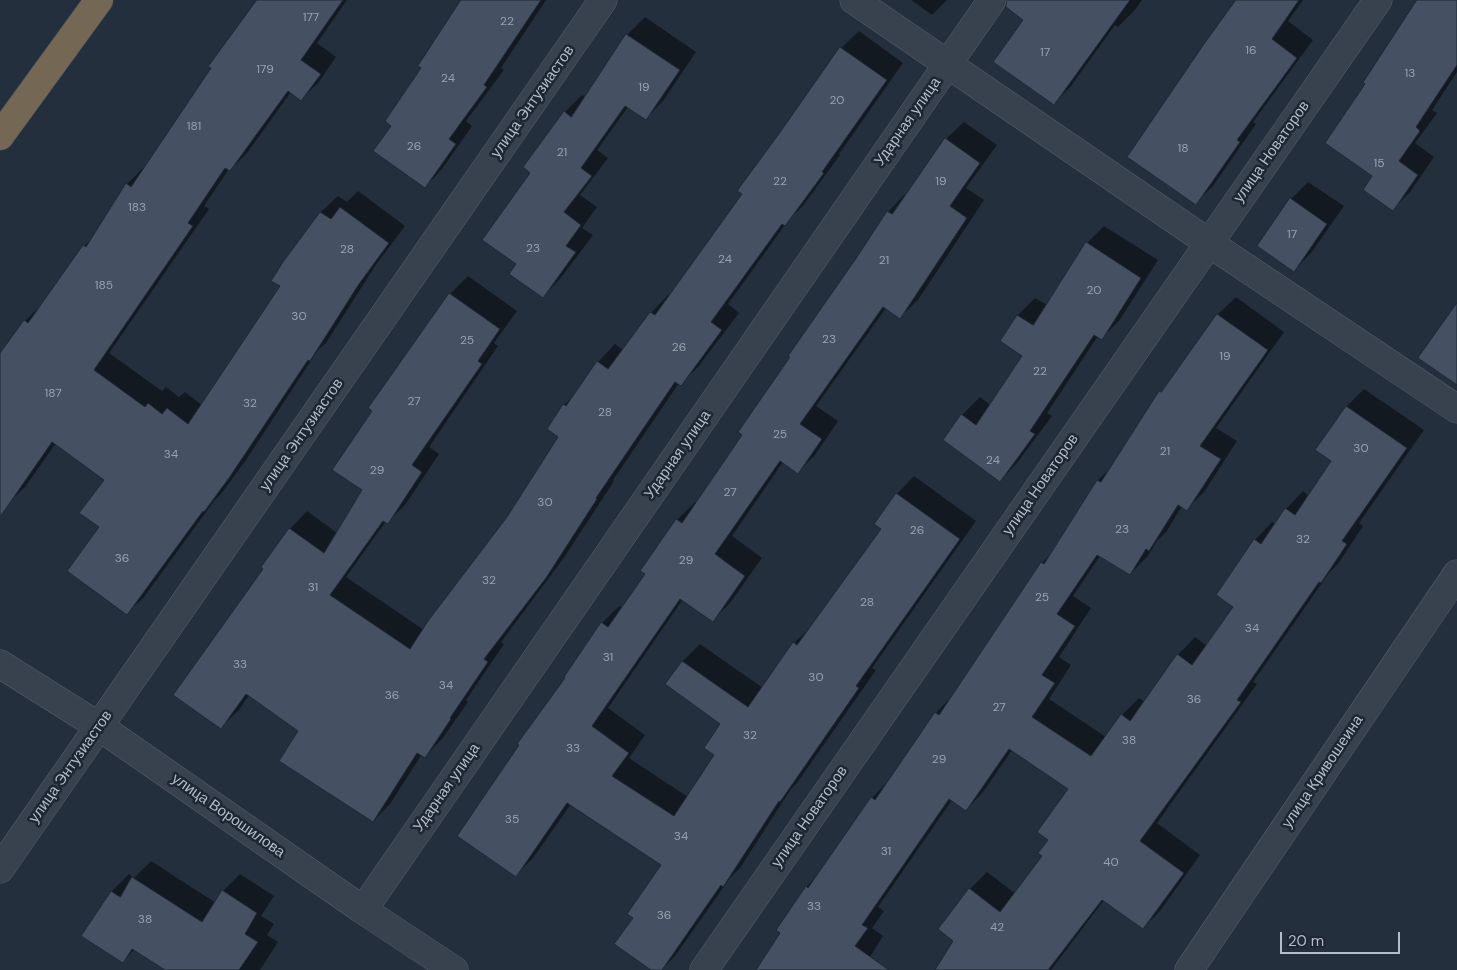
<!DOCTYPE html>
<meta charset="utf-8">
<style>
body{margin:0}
#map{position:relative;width:1457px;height:970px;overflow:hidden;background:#242f3e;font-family:"DM Sans",sans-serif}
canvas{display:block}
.scale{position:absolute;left:1280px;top:932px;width:120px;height:22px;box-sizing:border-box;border:2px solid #b4bcc9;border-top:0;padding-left:6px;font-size:15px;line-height:18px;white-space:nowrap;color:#b4bcc9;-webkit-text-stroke:4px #1d2633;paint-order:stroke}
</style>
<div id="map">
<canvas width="1457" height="970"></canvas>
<div class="scale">20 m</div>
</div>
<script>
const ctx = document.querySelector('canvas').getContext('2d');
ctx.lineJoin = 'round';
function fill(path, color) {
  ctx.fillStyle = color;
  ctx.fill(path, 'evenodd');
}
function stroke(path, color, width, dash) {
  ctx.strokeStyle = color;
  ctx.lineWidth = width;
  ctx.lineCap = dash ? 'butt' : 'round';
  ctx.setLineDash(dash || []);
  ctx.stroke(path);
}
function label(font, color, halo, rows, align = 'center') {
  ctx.font = font + ' "DM Sans",sans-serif';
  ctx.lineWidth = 5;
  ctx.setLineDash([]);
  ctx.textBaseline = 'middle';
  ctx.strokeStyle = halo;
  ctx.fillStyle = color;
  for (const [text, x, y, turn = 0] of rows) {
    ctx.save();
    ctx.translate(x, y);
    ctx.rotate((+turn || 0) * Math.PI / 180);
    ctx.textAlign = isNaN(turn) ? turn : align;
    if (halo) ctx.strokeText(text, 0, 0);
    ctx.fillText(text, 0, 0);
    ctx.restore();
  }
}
fill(new Path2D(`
 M 261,0 L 347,0 L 317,43 L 336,57 L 318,83 L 301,99 L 291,92 L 247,153 L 230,170 L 229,169 L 204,206 L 209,209 L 109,353 L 162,391 L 166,387 L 179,397 L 185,392 L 202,405 L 281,286 L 285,262 L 321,212 L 338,196 L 347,202 L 358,191 L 405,226 L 375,266 L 326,343 L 318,350 L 246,460 L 221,494 L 214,501 L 144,597 L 127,613 L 101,527 L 106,479 L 56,443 L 25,487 L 8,503 L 0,500 L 0,356 L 25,321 L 42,304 L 84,246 L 93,238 L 127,184 L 143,168 L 145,169 Z
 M 463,0 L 546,0 L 501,68 L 504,70 L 466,121 L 472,126 L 442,169 L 425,187 L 393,125 L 423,68 Z
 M 911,0 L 947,0 L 932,15 Z
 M 1038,0 L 1142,0 L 1135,10 L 1118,27 L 1115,25 L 1071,86 L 1053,104 Z
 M 1238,0 L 1303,0 L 1288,21 L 1313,40 L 1253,122 L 1256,124 L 1213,186 L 1196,203 Z
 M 1426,0 L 1457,0 L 1457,72 L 1432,110 L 1437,113 L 1415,143 L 1434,157 L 1410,192 L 1393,209 L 1374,176 Z
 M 645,17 L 696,52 L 663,101 L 646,118 L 628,107 L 597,150 L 608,158 L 580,195 L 597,207 L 582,228 L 593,235 L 560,279 L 543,296 L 517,264 L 532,172 L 565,112 L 582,95 L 586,98 L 627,35 Z
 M 859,31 L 903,63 L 839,154 L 840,155 L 802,207 L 790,218 L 728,304 L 739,313 L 698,367 L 680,384 L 679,383 L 613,480 L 614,481 L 563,559 L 501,642 L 504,644 L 466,700 L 468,702 L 442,739 L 425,756 L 422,754 L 390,804 L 373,821 L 300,730 L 249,695 L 239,710 L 221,727 L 265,568 L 290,529 L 307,511 L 337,533 L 364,490 L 374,410 L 370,408 L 450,294 L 468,276 L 517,311 L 494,343 L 498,346 L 429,447 L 439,454 L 405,505 L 388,522 L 386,521 L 346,577 L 424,630 L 508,518 L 560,437 L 564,405 L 576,394 L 598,362 L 615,344 L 623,350 L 651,313 L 668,295 L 670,297 L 743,194 L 841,48 Z
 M 964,122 L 997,145 L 966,188 L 984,200 L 918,300 L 900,317 L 886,308 L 816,406 L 838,421 L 815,455 L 798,472 L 783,462 L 732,536 L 762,558 L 730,603 L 713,620 L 683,599 L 608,708 L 645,735 L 629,758 L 688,797 L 716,755 L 722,724 L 667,684 L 683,661 L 700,644 L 763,688 L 794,643 L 812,626 L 882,529 L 876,524 L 897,494 L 914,476 L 976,521 L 872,668 L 876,670 L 797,783 L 791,789 L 740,868 L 730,878 L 675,956 L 661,970 L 653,970 L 634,918 L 663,865 L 571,804 L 533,858 L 516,875 L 567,678 L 602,623 L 619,606 L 623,608 L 647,574 L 642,570 L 677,520 L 695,502 L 696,504 L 744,434 L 888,212 L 905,194 L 907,195 L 946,139 Z
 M 1308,182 L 1344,206 L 1311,253 L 1294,270 L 1291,199 Z
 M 1104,226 L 1158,260 L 1119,321 L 1102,338 L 1098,336 L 1047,413 L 1052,416 L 1017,463 L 1000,481 L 944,440 L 962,415 L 980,397 L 990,405 L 1024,355 L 1001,341 L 1018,315 L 1035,298 L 1047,305 L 1087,243 Z
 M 1236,297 L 1284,332 L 1216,428 L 1237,441 L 1204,492 L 1187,509 L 1182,506 L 1166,532 L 1157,541 L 1147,557 L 1130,574 L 1100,556 L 1073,596 L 1091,608 L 1059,657 L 1071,665 L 1049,699 L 1106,737 L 1122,715 L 1139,698 L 1145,702 L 1178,655 L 1195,637 L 1207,646 L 1234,607 L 1255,540 L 1272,522 L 1276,524 L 1286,509 L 1303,491 L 1309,496 L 1333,461 L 1317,450 L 1347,406 L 1364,389 L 1424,430 L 1359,523 L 1363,526 L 1338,564 L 1329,573 L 1253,682 L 1257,684 L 1157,823 L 1200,855 L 1160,911 L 1143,928 L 1104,900 L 1051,970 L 936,970 L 955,940 L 970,889 L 987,872 L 1016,894 L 1044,856 L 1069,789 L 1012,750 L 983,792 L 966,810 L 952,800 L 878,907 L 884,911 L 872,928 L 883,936 L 867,962 L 859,970 L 757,970 L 782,933 L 806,887 L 817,876 L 872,798 L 890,779 L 936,713 L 953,695 L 1042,563 L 1052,553 L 1098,480 L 1113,466 L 1160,392 L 1171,381 L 1218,314 Z
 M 151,861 L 216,903 L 223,891 L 240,874 L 274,896 L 261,916 L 274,924 L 267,935 L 278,942 L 260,970 L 168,970 L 135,949 L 123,961 L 83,935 L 112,891 L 129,874 L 134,878 Z`), '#0007');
const building = new Path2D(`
 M 257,0 L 343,0 L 301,60 L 321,74 L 301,101 L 288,91 L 230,171 L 225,168 L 188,223 L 193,226 L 94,370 L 145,407 L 148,403 L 162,414 L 167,408 L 188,424 L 280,286 L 271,281 L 283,262 L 320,212 L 331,219 L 340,207 L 389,243 L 359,284 L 310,361 L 308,360 L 229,478 L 204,512 L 203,511 L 127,615 L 67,571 L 99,527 L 79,513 L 104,480 L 52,442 L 0,517 L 0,353 L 24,320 L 28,323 L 83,245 L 86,247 L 126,183 L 131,187 L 211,68 L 208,67 Z
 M 461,0 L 541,0 L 484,85 L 487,87 L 449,139 L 456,144 L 425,188 L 373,151 L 391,126 L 385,121 L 421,68 L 418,66 Z
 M 1007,0 L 1130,0 L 1054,105 L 993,62 L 1023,20 L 1006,7 Z
 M 1236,0 L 1299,0 L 1272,39 L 1297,58 L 1237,140 L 1240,142 L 1196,205 L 1127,157 L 1204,44 Z
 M 1417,0 L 1457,0 L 1457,65 L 1416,127 L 1420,131 L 1399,161 L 1418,175 L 1393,211 L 1363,190 L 1372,176 L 1325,143 L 1365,84 L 1363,83 Z
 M 626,34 L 680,70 L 646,120 L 625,106 L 581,168 L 592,176 L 564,212 L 581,225 L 566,246 L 576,252 L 543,298 L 509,274 L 516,264 L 482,240 L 530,173 L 523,167 L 564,111 L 571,117 Z
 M 840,47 L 887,80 L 822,172 L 824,173 L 785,226 L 782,224 L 711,322 L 722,330 L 681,386 L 675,382 L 596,498 L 597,499 L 546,578 L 484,659 L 488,662 L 450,718 L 451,719 L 425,758 L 417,753 L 373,822 L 279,761 L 298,731 L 246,694 L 221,729 L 173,695 L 263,569 L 261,567 L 289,528 L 324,553 L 362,490 L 332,470 L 372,411 L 368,408 L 449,293 L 500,329 L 478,361 L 482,364 L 412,465 L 422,472 L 388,524 L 383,521 L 330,595 L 410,649 L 428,621 L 507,517 L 558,437 L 547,429 L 563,404 L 566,406 L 597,361 L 608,369 L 650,312 L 655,315 L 742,194 L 737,191 L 781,131 Z
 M 945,138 L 980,163 L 950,206 L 967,218 L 900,319 L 883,307 L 800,424 L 822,439 L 798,474 L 780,461 L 715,554 L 745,576 L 713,622 L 680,599 L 592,726 L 629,753 L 612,776 L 674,816 L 714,755 L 704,748 L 720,724 L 665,684 L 682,661 L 748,707 L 793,642 L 797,645 L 881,529 L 874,524 L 896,493 L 960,539 L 856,686 L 859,688 L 780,802 L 779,801 L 723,887 L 721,885 L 662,970 L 651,970 L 614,944 L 633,918 L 627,914 L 661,865 L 567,803 L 516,877 L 457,836 L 519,745 L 517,744 L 565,678 L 564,677 L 601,622 L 608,627 L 645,574 L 640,571 L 676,519 L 682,523 L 742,435 L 738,432 L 790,357 L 788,356 L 857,257 L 887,211 L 892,214 Z
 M 1290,198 L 1327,224 L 1294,272 L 1257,246 Z
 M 1086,242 L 1141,278 L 1102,340 L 1094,335 L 1030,431 L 1035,434 L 1000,482 L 943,440 L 961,414 L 976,425 L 1022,356 L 1000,341 L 1017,315 L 1033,325 Z
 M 1457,303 L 1457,385 L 1418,358 Z
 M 1217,314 L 1268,350 L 1200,446 L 1221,459 L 1187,511 L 1178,505 L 1149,551 L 1146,549 L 1130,575 L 1097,555 L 1057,614 L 1075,626 L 1042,675 L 1055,683 L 1032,717 L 1091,756 L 1121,714 L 1130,721 L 1177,654 L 1192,665 L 1233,607 L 1216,595 L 1254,539 L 1261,544 L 1285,508 L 1295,515 L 1331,461 L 1315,450 L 1346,406 L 1407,448 L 1342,541 L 1347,544 L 1321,583 L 1319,582 L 1237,700 L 1241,702 L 1140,841 L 1184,873 L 1143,929 L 1102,900 L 1048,970 L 935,970 L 953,941 L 938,929 L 969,888 L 1000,912 L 1042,856 L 1038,853 L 1048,840 L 1037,832 L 1068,789 L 1009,749 L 966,811 L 949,799 L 862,925 L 868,928 L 855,946 L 889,970 L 756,970 L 780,933 L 776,930 L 806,886 L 808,888 L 871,797 L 875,800 L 935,712 L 939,715 L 1041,562 L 1044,564 L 1097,480 L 1101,482 L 1159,391 L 1161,392 Z
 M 132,877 L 202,922 L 222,890 L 257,913 L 245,934 L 258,942 L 239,970 L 165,970 L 132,949 L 123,963 L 81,936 L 111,891 L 120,897 Z`);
fill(building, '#455162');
stroke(building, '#1f2835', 1);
const street = new Path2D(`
 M 854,0 L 1209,243 L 1457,409
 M 0,664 L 100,727 L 363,910 L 454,970
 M 0,869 L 603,0
 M 363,910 L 992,0
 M 704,970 L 1378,0
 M 1189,970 L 1457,574`);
const highway = new Path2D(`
 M 0,136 L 99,0`);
stroke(street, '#565f6c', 29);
stroke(highway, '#434c59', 29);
stroke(street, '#38414e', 28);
stroke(highway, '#746855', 28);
label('12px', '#98a1af', null, [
 ["177",311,18],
 ["22",507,22],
 ["16",1251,51],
 ["17",1045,53],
 ["179",265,70],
 ["13",1410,74],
 ["24",448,79],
 ["19",644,88],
 ["20",837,101],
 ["181",194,127],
 ["26",414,147],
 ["18",1183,149],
 ["21",562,153],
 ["15",1379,164],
 ["22",780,182],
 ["19",941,182],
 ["183",137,208],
 ["17",1292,235],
 ["23",533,249],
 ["28",347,250],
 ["24",725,260],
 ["21",884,261],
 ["185",104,286],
 ["20",1094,291],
 ["30",299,317],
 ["23",829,340],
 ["25",467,341],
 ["26",679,348],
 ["19",1225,357],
 ["22",1040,372],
 ["187",53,394],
 ["27",414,402],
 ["32",250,404],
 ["28",605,413],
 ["25",780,435],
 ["30",1361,449],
 ["21",1165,452],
 ["34",171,455],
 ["24",993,461],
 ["29",377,471],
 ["27",730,493],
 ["30",545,503],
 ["23",1122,530],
 ["26",917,531],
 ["32",1303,540],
 ["36",122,559],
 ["29",686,561],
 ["32",489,581],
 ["31",313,588],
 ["25",1042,598],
 ["28",867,603],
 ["34",1252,629],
 ["31",608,658],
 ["33",240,665],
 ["30",816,678],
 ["34",446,686],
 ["36",392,696],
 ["36",1194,700],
 ["27",999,708],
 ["32",750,736],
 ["38",1129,741],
 ["33",573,749],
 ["29",939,760],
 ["35",512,820],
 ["34",681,837],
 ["31",886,852],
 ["40",1111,863],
 ["33",814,907],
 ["36",664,916],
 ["38",145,920],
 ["42",997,928]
]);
label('15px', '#b4bcc9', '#1d2633', [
 ["улица Энтузиастов",533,102,-55],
 ["Ударная улица",908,122,-55],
 ["улица Новаторов",1272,152,-55],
 ["улица Энтузиастов",302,435,-55],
 ["Ударная улица",678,455,-55],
 ["улица Новаторов",1041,485,-55],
 ["улица Энтузиастов",71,767,-55],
 ["улица Кривошеина",1323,772,-56],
 ["Ударная улица",447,788,-55],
 ["улица Ворошилова",228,816,35],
 ["улица Новаторов",810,817,-55]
]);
</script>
